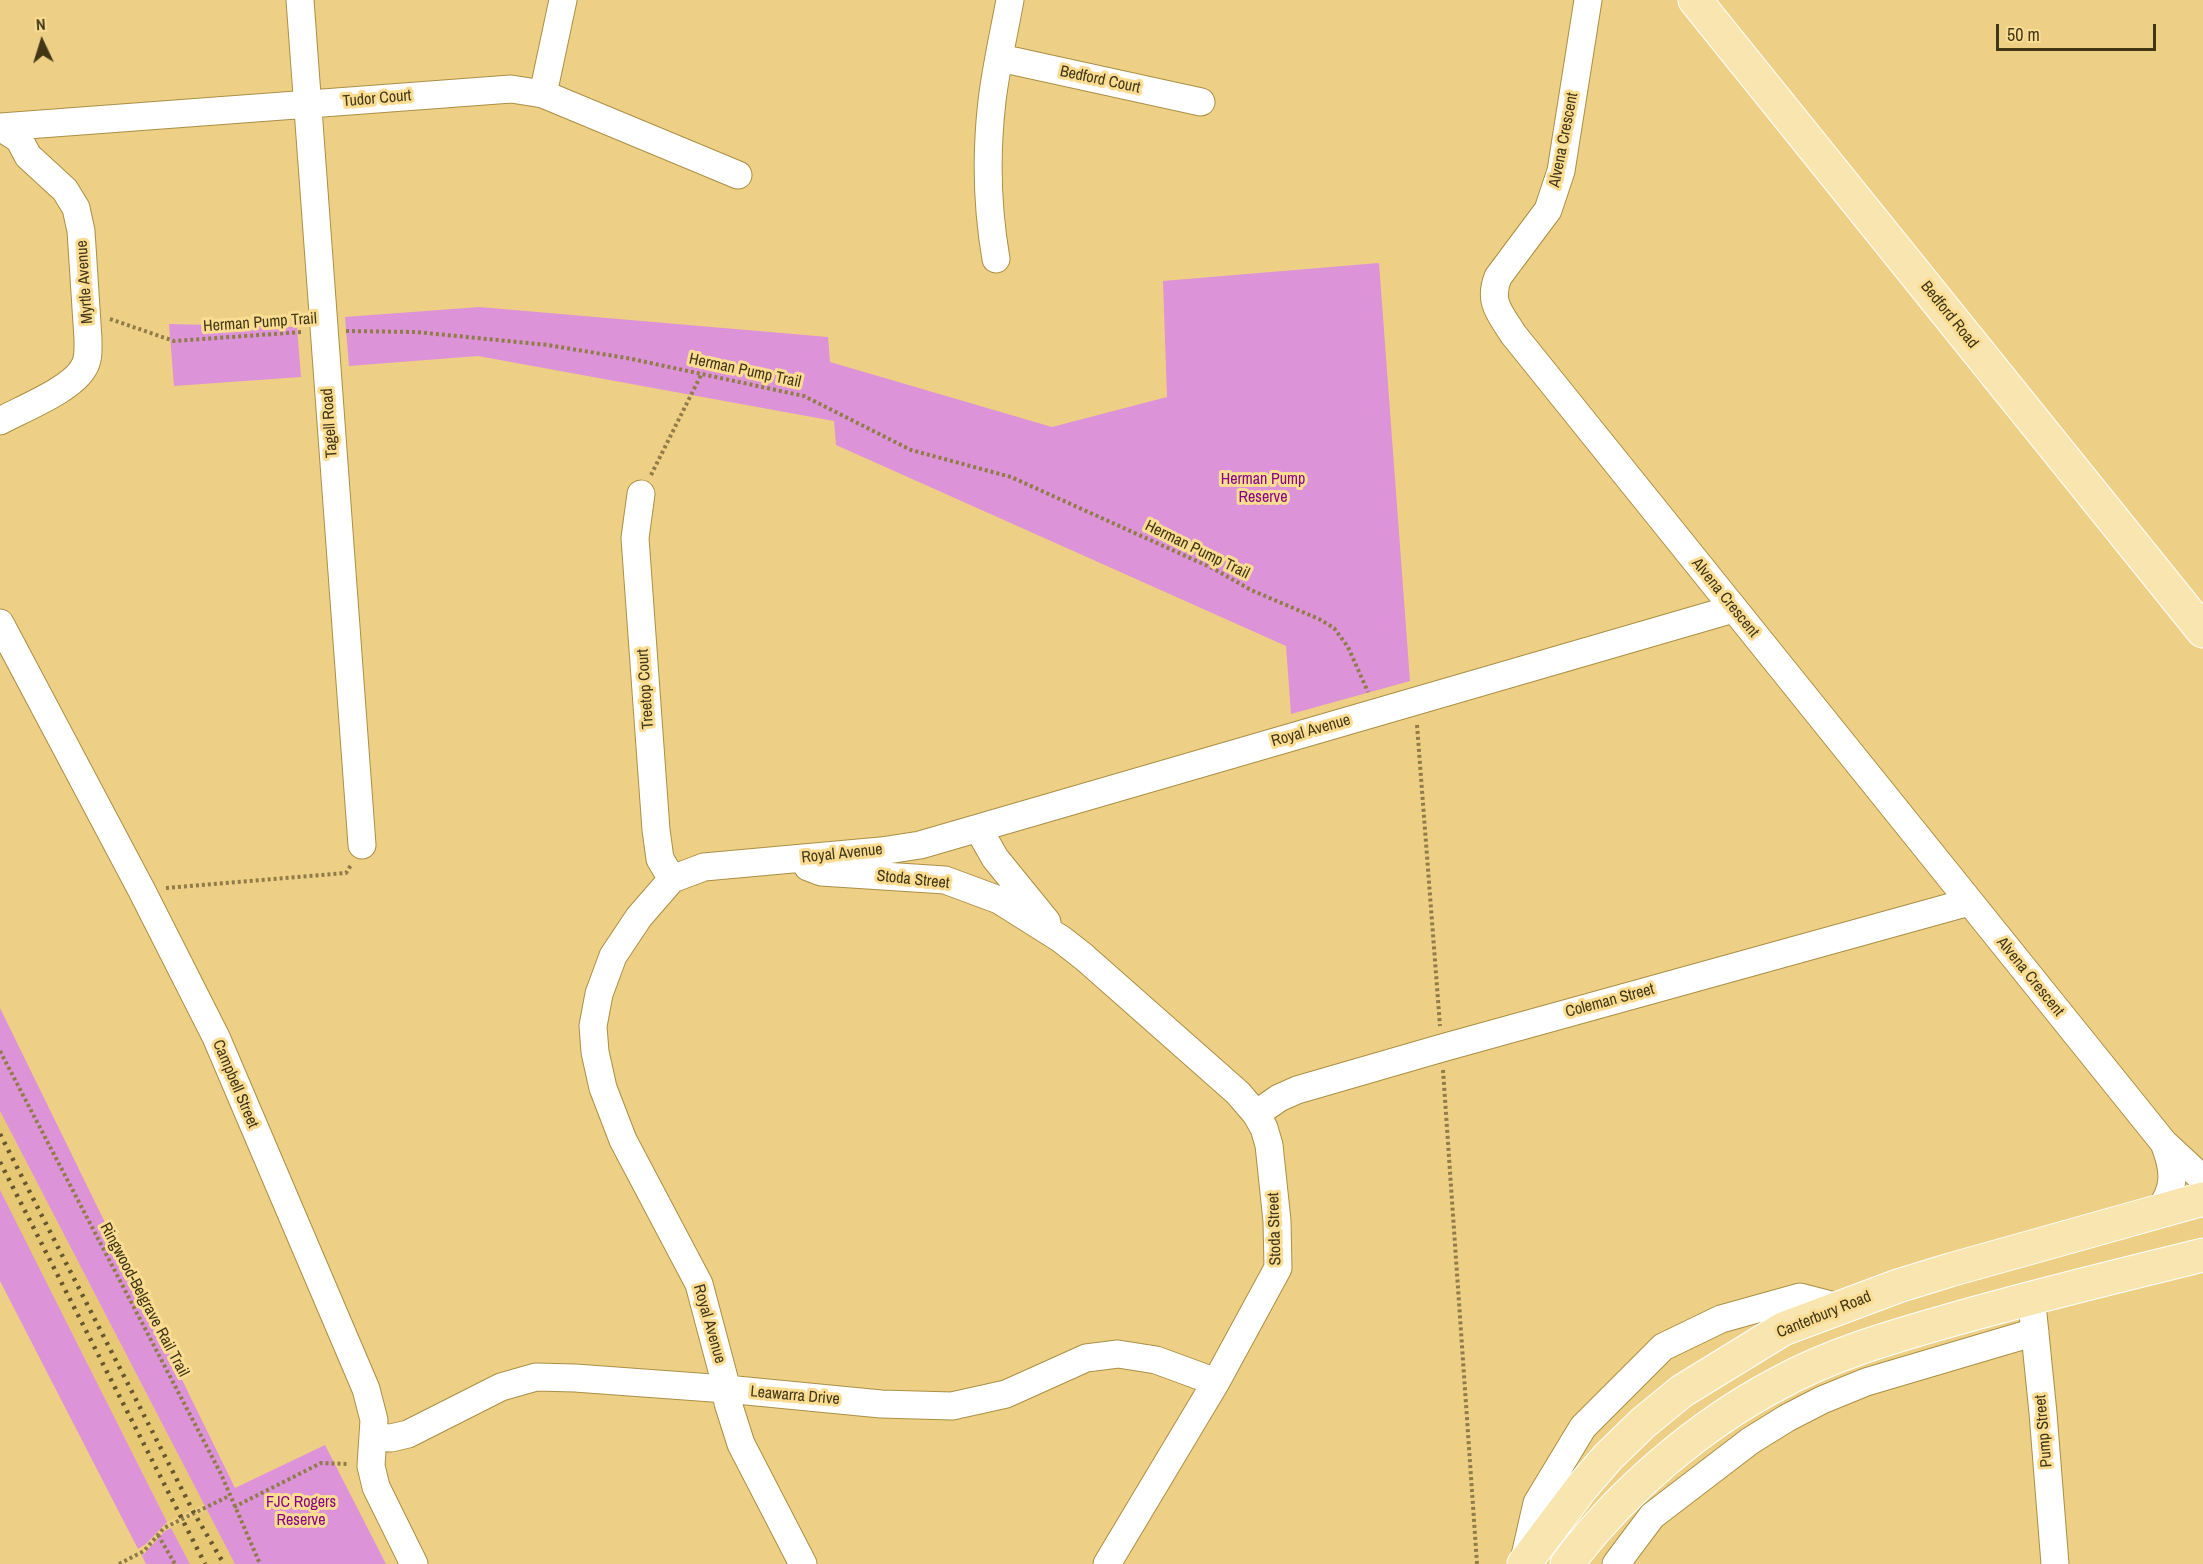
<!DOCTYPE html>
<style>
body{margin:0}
#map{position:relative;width:2203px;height:1564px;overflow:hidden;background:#edd085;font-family:"Archivo Narrow",sans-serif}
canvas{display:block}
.north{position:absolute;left:12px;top:12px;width:60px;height:60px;-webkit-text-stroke:4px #fadd92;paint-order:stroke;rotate:356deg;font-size:16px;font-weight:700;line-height:24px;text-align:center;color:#413616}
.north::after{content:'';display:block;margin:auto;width:21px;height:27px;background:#413616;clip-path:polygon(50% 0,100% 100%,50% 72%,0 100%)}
.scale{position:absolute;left:1996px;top:24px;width:160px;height:27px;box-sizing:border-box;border:3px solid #413616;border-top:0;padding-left:8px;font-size:18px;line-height:21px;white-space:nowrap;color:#413616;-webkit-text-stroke:4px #fadd92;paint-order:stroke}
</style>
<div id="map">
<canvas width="2203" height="1564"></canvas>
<div class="north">N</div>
<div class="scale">50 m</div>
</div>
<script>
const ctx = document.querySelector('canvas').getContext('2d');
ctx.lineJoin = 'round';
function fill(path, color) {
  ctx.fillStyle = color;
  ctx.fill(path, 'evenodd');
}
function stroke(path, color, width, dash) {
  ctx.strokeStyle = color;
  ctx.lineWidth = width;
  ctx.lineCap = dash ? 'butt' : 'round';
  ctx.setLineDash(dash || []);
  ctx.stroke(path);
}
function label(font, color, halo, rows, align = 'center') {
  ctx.font = font + ' "Archivo Narrow",sans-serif';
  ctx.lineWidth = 6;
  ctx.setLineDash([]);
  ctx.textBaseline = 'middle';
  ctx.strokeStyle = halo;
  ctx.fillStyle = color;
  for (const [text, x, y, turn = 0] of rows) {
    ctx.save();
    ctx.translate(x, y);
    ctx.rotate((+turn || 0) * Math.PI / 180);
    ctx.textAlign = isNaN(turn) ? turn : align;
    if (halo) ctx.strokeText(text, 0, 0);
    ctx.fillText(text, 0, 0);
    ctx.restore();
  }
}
fill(new Path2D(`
 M 0,1111 L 204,1504 L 167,1522 L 0,1190 Z
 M 207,1510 L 235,1564 L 190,1564 L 171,1528 Z`), '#e7c874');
fill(new Path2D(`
 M 1379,263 L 1410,681 L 1291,714 L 1286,646 L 836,445 L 834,421 L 478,356 L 349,366 L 345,317 L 479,307 L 828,337 L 830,362 L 1052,427 L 1167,397 L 1163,281 Z
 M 169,324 L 297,327 L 301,377 L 174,386 Z
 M 0,1008 L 235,1488 L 325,1445 L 386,1564 L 235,1564 L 0,1111 Z
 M 0,1190 L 167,1522 L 146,1544 L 138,1549 L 0,1281 Z
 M 171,1528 L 190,1564 L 146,1564 L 142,1556 L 165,1531 Z`), '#dd93d7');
const minor = new Path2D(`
 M 300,0 L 362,845
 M 1588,0 L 1561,171 L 1548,210 L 1498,277 C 1488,302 1500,313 1513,334 L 2164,1143 L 2203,1179
 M 1000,58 L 1201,102
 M 543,94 L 563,0
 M 0,127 L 511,89 L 543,94 L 738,175
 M 0,127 L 19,139 L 28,156 L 65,190 L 76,208 L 81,231 L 88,339 C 88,349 89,359 84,367 C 73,389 22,409 0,421
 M 996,259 C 987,207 986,153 992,101 C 996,67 1004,33 1010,0
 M 641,494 L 635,538 L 656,830 L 660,859 L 672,879
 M 0,623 L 141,889 L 216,1037 L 366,1389 L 374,1420 L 371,1466 L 376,1487 L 414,1564
 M 978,828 L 995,858 L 1047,922
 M 808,867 L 821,872 L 945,880 L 999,900 L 1061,939 L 1084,957 L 1238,1093 L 1256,1114 L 1264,1128 L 1269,1145 L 1277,1221 L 1278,1268 L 1216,1382 L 1107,1564
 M 1256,1114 L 1279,1098 L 1297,1090 L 1442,1048 L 1969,902
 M 2158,1211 C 2177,1189 2174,1168 2164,1143
 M 2033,1314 L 2043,1413 L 2055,1564
 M 374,1437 L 391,1438 L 408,1434 L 501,1387 L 536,1377 L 575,1378 L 726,1389 L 881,1404 L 952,1406 L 1006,1394 L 1086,1358 L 1118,1354 L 1156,1360 L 1216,1382
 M 1524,1560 L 1537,1503 L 1583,1427 L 1663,1347 L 1721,1319 L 1800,1297 L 1839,1307
 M 803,1564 L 741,1444 L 728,1403 L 724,1378 L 699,1284 L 623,1140 L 603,1088 L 595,1052 L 593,1026 L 599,994 L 613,956 L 639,917 L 672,879 L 704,867 L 881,851 L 920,845 L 1733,609
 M 1616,1564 L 1652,1516 L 1750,1441 L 1787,1418 L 1822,1400 L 1866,1382 L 2035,1332`);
const major = new Path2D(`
 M 1695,0 L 2203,631
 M 1524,1564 L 1582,1487 L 1608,1457 L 1643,1423 L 1682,1391 L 1783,1329 L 1898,1286 L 1950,1270 L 2203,1199
 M 1567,1564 C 1621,1492 1699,1425 1779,1383 C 1830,1355 1888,1338 1944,1322 C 2030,1297 2117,1276 2203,1255`);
stroke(minor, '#aa8f44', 29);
stroke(major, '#fff', 35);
stroke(new Path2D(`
 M 110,319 L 174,341 L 302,332
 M 346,331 L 416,332 L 548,345 L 632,359 L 804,396 L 911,450 L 1011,477 L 1212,568 L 1251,590 L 1319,619 L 1334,628 L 1348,647 L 1368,692
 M 651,475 L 702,373
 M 1417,725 L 1440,1026
 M 166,888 L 346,873 L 351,865
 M 0,1051 L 221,1474 L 260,1564
 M 1443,1070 L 1477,1564
 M 234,1507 L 321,1463 L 348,1464
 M 158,1535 L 175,1564
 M 119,1564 L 144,1551 L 164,1528 L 229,1496`), '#907c49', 4, [3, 3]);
stroke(minor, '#fff', 27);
stroke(major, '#f8e5b0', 33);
stroke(new Path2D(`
 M 0,1134 L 194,1513 L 224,1564
 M 0,1162 L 205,1564`), '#66572e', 4.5, [3, 6]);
label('16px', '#413616', '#fadd92', [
 ["Bedford Court",1100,80,12],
 ["Tudor Court",377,99,-5],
 ["Alvena Crescent",1564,140,-79],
 ["Myrtle Avenue",85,282,-94],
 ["Bedford Road",1949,315,51],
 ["Herman Pump Trail",260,323,-4],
 ["Herman Pump Trail",745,371,12],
 ["Tagell Road",330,423,-94],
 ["Herman Pump Trail",1197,550,26],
 ["Alvena Crescent",1725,598,51],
 ["Treetop Court",646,689,-94],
 ["Royal Avenue",1311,731,-16],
 ["Royal Avenue",842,854,-6],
 ["Stoda Street",913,880,6],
 ["Alvena Crescent",2030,977,51],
 ["Coleman Street",1610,1001,-15],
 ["Campbell Street",235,1084,67],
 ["Stoda Street",1275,1229,-92],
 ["Ringwood-Belgrave Rail Trail",144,1300,62],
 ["Canterbury Road",1824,1315,-22],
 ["Royal Avenue",709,1324,74],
 ["Leawarra Drive",795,1396,5],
 ["Pump Street",2044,1431,-95]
]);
label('16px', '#880485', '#fadd92', [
 ["Herman Pump",1263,480],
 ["Reserve",1263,498],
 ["FJC Rogers",301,1503],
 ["Reserve",301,1521]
]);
</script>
